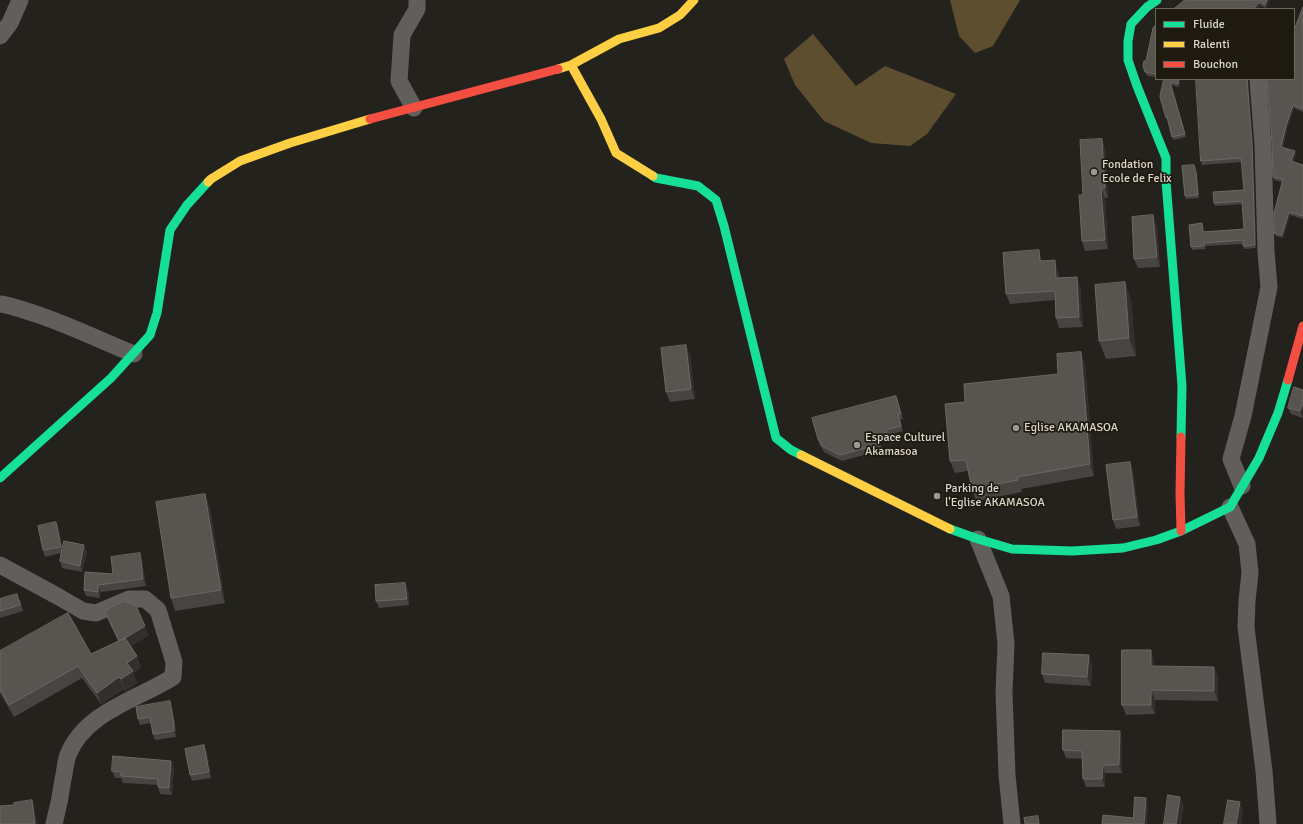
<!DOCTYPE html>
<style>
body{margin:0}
#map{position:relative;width:1303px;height:824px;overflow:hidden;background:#24221c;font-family:Signika,sans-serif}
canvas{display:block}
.legend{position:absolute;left:1155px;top:8px;width:140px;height:72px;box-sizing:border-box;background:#1f1a10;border:1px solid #6a665d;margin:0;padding:5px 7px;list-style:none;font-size:12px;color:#dbd7d0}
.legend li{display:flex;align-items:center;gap:8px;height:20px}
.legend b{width:20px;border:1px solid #6a665d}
</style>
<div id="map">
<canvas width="1303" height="824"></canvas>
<ul class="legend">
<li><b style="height:5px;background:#16e098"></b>Fluide</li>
<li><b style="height:5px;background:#ffcf43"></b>Ralenti</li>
<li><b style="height:5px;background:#f24e42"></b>Bouchon</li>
</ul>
</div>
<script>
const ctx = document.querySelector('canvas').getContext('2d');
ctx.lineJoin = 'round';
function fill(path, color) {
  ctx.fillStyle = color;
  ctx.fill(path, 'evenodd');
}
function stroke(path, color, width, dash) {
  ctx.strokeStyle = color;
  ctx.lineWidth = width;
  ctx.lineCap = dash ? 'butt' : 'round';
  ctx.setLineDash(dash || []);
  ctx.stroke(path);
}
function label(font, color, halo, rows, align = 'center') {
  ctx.font = font + ' Signika,sans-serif';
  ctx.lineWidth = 3.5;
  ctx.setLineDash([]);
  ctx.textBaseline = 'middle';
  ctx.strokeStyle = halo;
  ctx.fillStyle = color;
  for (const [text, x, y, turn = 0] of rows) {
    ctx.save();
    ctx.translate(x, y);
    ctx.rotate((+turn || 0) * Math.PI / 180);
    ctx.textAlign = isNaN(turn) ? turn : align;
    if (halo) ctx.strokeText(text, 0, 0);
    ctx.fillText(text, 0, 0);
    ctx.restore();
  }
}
fill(new Path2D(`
 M 950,0 L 1020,0 L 993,46 L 975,53 L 959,36 Z
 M 813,34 L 856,86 L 885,66 L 956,94 L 927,134 L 910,146 L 871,143 L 824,121 L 795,85 L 784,59 Z`), '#5c4e2e');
stroke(new Path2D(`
 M 0,36 L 10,23 L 20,0
 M 414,108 L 399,81 L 402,35 L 417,9 L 417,0
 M 0,304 C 13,306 26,311 39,315 C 71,326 102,341 134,354
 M 1242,486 L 1231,459 L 1243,416 L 1269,287 L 1266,252 L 1263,146 L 1258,79
 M 1230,507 L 1247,544 L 1250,573 L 1247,601 L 1246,627 L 1264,771 L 1268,824
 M 978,539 L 1001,596 L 1006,644 L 1004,692 L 1007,775 L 1012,824
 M 0,565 L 59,597 L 83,611 L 96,613 L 129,599 L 145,599 L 158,610 L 174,662 L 173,677 C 137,700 85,712 68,755 C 65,763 65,772 63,779 C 61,794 58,809 54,824`), '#615f5b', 17);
stroke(new Path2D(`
 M 1157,0 L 1147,7 L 1131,24 L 1128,41 L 1128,60 L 1137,86 L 1166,158 L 1166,181 L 1182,386 L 1181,437
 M 653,176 L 656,178 L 698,186 L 716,200 L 724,226 L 776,438 L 791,450 L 801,455
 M 0,478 L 111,378 L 150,335 L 157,313 L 170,230 L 187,205 L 208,182
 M 950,529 L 978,539 L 1012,549 L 1072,551 L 1123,548 L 1156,540 L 1181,531 L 1230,507 L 1259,458 L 1278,413 L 1288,380`), '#16e098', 9);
stroke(new Path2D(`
 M 571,65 L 601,119 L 616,153 L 653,176
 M 558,69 L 571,65 L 619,39 L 659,28 L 680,15 L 694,0
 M 208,182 L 211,179 L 240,161 L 290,143 L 370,119
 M 801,455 L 950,529`), '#ffcf43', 9);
stroke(new Path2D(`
 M 370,119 L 558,69
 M 1288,380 L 1303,326
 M 1181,531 L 1180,493 L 1181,437`), '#f24e42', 9);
fill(new Path2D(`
 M 1185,0 L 1270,0 L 1266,8 L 1261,6 Z
 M 1303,7 L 1303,112 L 1294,108 L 1287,129 L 1283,147 L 1296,154 L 1293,162 L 1303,165 L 1303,219 L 1290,215 L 1283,238 L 1276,236 L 1274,233 L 1282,182 L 1274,180 L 1273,177 L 1295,27 Z
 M 1156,25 L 1156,77 L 1147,76 L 1143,66 L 1146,61 Z
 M 1164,79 L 1180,79 L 1179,87 L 1171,85 L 1186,137 L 1173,140 L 1168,121 L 1166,118 Z
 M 1248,79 L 1253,147 L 1256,248 L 1244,249 L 1243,244 L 1205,246 L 1206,249 L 1192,250 L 1191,247 L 1202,223 L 1204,232 L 1244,229 L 1242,204 L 1215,206 L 1214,203 L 1244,190 L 1242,162 L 1202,165 L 1201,161 Z
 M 1102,139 L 1105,149 L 1108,198 L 1105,198 L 1108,249 L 1085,251 L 1082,241 L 1083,195 Z
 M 1197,175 L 1199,198 L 1186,199 L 1185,196 Z
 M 1157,225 L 1160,267 L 1138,268 L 1134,259 Z
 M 1042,260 L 1043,261 L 1058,270 L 1059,278 L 1080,286 L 1083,327 L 1059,328 L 1056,318 L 1055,300 L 1010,304 L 1006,294 Z
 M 1125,282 L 1131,300 L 1136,356 L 1106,359 L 1099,341 Z
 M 690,354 L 695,399 L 670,402 L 666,392 Z
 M 1085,364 L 1094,476 L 1021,489 L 1022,492 L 976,501 L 972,489 L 968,471 L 955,473 L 950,461 L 965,402 L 1058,374 Z
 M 1303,390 L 1303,418 L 1291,414 L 1288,408 Z
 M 896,396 L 903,419 L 900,420 L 903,431 L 888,435 L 889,439 L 880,442 L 882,450 L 842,461 L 824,452 L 820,445 L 818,439 Z
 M 1133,471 L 1140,526 L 1116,529 L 1113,520 Z
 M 210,507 L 225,603 L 175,611 L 171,598 Z
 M 59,529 L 62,550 L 87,552 L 82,572 L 62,568 L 60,561 L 61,553 L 45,557 L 43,550 Z
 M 142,559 L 146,586 L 101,592 L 100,598 L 86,596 L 84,590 L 113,574 Z
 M 405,583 L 408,589 L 409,605 L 379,608 L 376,601 Z
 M 0,599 L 20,600 L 23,611 L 0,618 Z
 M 105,611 L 149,635 L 131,646 L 137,656 L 141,668 L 133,673 L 137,683 L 125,691 L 124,689 L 101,704 L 82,678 L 14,717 L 0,693 L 0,651 L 91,654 L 118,641 L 108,620 Z
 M 1154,660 L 1154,666 L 1218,676 L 1218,701 L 1155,700 L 1155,714 L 1126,715 L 1122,705 Z
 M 1092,665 L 1091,686 L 1045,683 L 1042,674 Z
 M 172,708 L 176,731 L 176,737 L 155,740 L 153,734 L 151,723 L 140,725 L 138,719 Z
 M 1122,739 L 1122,773 L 1105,773 L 1105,787 L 1086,787 L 1083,779 L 1083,759 L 1066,758 L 1063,750 Z
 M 207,752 L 211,778 L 192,781 L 190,775 Z
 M 171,761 L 174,767 L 172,795 L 160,794 L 158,787 L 158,785 L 123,783 L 121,778 L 115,778 L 112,771 Z`), '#474541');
fill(new Path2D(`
 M 1267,0 L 1270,0 L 1266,8 L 1265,5 Z
 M 1260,2 L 1261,6 L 1258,9 L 1253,9 Z
 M 1179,79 L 1180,79 L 1179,87 L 1178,84 Z
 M 1247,79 L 1248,79 L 1253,147 L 1256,248 L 1255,245 Z
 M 1293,105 L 1294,108 L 1287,129 L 1282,150 L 1281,147 L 1286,126 Z
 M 1102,139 L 1105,149 L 1108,198 L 1105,188 Z
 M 1295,151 L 1296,154 L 1293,164 L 1291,161 Z
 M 1194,165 L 1197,175 L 1199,198 L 1198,195 Z
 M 1101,188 L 1105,198 L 1108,249 L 1105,240 Z
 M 1289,212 L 1290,215 L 1283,238 L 1282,235 Z
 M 1153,215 L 1157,225 L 1160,267 L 1157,257 Z
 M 1039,250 L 1042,260 L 1043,271 L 1040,261 Z
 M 1055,260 L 1058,270 L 1059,287 L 1056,278 Z
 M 1077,277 L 1080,286 L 1083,327 L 1079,317 Z
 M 1125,282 L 1131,300 L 1136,356 L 1129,338 Z
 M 686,345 L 690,354 L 695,399 L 691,389 Z
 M 1081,352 L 1085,364 L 1094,476 L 1090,464 Z
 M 1303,403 L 1303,418 L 1300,411 Z
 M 1130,462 L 1133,471 L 1140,526 L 1137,517 Z
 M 205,494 L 210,507 L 225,603 L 221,590 Z
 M 56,522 L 59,529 L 63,553 L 61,547 Z
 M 84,545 L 87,552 L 82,572 L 80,566 Z
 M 140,553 L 142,559 L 146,586 L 143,579 Z
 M 405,583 L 408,589 L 409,605 L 407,599 Z
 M 98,585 L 101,592 L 100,598 L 98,592 Z
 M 145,626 L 149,635 L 123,651 L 119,642 Z
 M 1151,650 L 1154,660 L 1154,675 L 1151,666 Z
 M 1089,655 L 1092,665 L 1091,686 L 1087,677 Z
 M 137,656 L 141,668 L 133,673 L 137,683 L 125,691 L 121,679 L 127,663 Z
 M 1214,667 L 1218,676 L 1218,701 L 1214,691 Z
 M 119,677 L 124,689 L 101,704 L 97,693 Z
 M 1151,690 L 1155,700 L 1155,714 L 1151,705 Z
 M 170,701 L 172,708 L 176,731 L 176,737 L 174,731 Z
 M 1120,731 L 1122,739 L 1122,773 L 1119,765 Z
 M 204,745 L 207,752 L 211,778 L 209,772 Z
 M 171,761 L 174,767 L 172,795 L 169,788 Z
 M 1103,765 L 1105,773 L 1105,787 L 1102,779 Z
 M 1180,797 L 1184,806 L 1181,824 L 1176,824 Z
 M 1146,798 L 1148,804 L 1147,824 L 1144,824 Z
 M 32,800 L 34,806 L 37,824 L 35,824 Z
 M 1240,802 L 1243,811 L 1241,824 L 1236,824 Z`), '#32302c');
const building = new Path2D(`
 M 1185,0 L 1267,0 L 1265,5 L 1260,2 L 1253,9 L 1174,9 Z
 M 1303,7 L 1303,109 L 1293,105 L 1286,126 L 1281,147 L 1295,151 L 1291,161 L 1303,165 L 1303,216 L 1289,212 L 1282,235 L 1274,233 L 1274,213 L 1283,179 L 1273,177 L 1272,142 L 1267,79 L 1294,79 L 1294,27 L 1295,27 Z
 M 1156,25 L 1156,74 L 1145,72 L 1143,66 L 1144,61 L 1146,61 L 1153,28 Z
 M 1164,79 L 1179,79 L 1178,84 L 1170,82 L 1185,134 L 1172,137 L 1167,117 L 1166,118 L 1160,97 Z
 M 1196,79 L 1247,79 L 1252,143 L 1255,245 L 1243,246 L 1243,240 L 1204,243 L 1204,246 L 1191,247 L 1189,225 L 1202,223 L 1203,232 L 1244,229 L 1242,201 L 1214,203 L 1213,192 L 1244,190 L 1241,158 L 1201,161 Z
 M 1102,139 L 1105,188 L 1101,188 L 1105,240 L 1082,241 L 1079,195 L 1083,195 L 1080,140 Z
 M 1194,165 L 1196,172 L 1198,195 L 1185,196 L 1182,166 Z
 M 1153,215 L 1157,257 L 1134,259 L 1132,217 Z
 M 1039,250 L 1040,261 L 1055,260 L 1056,278 L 1077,277 L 1079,317 L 1056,318 L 1055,291 L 1006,294 L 1003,253 Z
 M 1125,282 L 1129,338 L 1099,341 L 1095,285 Z
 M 686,345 L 691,389 L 666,392 L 661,348 Z
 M 1081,352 L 1090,464 L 1017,477 L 1018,480 L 972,489 L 966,460 L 950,461 L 945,404 L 965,402 L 964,384 L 1058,374 L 1057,354 Z
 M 1294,387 L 1303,390 L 1303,403 L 1300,411 L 1288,408 Z
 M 896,396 L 901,414 L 898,414 L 901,426 L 886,430 L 887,434 L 878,437 L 880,444 L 840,455 L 822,446 L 818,439 L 812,418 Z
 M 1130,462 L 1137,517 L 1113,520 L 1106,465 Z
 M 205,494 L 221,590 L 171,598 L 156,502 Z
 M 56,522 L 61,547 L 43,550 L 38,526 Z
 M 64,541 L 84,545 L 80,566 L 60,561 Z
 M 140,553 L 143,579 L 98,585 L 98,592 L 84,590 L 85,572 L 113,574 L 111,557 Z
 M 405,583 L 407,599 L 376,601 L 375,585 Z
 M 17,594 L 20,605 L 0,611 L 0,599 Z
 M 125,601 L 136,606 L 145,626 L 125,638 L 119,641 L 105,611 Z
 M 68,613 L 91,654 L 125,638 L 137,656 L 127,663 L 133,671 L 121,679 L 119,677 L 97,693 L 78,666 L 9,705 L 0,689 L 0,651 Z
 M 1122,650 L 1151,650 L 1151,666 L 1214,667 L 1214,691 L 1151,690 L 1151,705 L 1122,705 Z
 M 1043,653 L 1089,655 L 1087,677 L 1042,674 Z
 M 170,701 L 174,724 L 174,731 L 153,734 L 150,717 L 138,719 L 136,707 Z
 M 1063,730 L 1120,731 L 1119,765 L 1103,765 L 1102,779 L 1083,779 L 1082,751 L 1063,750 Z
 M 204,745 L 209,772 L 190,775 L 185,749 Z
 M 113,756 L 171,761 L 169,788 L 158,787 L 158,779 L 121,776 L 121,772 L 112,771 Z
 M 1168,795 L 1180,797 L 1176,824 L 1164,824 Z
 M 1135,797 L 1146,798 L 1144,824 L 1102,824 L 1103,815 L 1133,818 Z
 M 32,800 L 35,824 L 0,824 L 0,806 L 14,805 L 14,803 Z
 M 1228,800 L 1240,802 L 1236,824 L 1224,824 Z
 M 1038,816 L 1039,824 L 1025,824 L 1024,818 Z`);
fill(building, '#575550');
stroke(building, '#6c6964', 1);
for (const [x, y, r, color] of [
 [1094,172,4,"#9b9891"],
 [1016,428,4,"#9b9891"],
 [857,445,4,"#9b9891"],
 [937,496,4,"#9b9891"]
]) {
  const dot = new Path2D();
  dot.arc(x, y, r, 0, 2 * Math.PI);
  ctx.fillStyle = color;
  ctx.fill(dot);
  stroke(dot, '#1f1a10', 1.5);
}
label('12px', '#dbd7d0', '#1f1a10', [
 ["Fondation",1102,165],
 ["Ecole de Felix",1102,179],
 ["Eglise AKAMASOA",1024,428],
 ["Espace Culturel",865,438],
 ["Akamasoa",865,452],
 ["Parking de",945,489],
 ["l'Eglise AKAMASOA",945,503]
], 'left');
</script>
